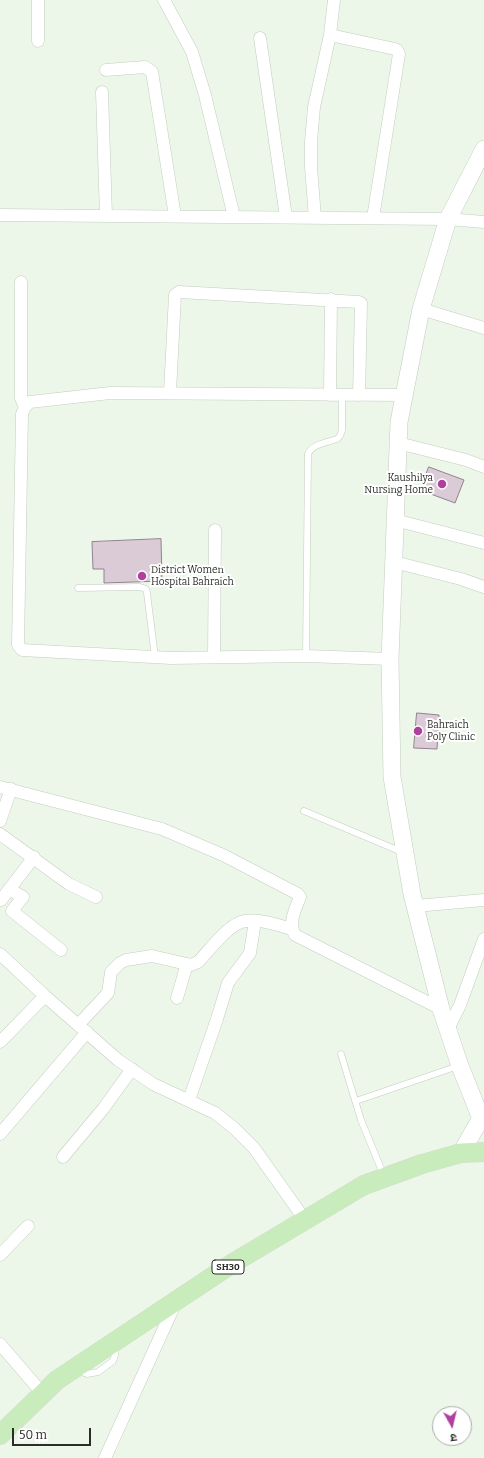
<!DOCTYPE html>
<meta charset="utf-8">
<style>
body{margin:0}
#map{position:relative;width:484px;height:1458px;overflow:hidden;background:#ecf7e9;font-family:Bitter,"Noto Sans Devanagari",serif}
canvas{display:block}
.north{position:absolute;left:432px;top:1406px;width:40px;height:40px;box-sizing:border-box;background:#fff;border:1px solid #aaaba9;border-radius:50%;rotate:172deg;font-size:11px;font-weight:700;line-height:16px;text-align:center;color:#2a2e28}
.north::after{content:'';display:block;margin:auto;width:14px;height:18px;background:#af409d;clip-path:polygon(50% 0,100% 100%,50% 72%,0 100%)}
.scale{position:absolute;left:12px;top:1428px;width:79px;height:18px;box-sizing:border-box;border:2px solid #2a2e28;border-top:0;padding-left:5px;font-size:12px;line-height:14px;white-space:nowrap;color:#2a2e28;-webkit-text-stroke:3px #fff;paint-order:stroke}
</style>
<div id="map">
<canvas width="484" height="1458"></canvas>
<div class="north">उ</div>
<div class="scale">50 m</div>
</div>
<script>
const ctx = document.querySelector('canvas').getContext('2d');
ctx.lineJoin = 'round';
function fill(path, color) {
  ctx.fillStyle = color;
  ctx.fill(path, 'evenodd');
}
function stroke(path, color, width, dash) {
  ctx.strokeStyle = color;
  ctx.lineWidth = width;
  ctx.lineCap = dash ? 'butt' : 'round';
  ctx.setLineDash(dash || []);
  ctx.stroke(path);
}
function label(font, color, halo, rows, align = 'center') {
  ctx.font = font + ' Bitter,serif';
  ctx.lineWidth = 4;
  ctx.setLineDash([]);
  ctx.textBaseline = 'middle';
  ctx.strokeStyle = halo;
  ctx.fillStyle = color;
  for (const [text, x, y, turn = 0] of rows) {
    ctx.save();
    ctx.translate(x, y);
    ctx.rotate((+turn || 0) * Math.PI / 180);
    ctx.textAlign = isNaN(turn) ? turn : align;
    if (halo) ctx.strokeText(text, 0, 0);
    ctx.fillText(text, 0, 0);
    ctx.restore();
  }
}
const building = new Path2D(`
 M 429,467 L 464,480 L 455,503 L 420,490 Z
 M 161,539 L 162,581 L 104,583 L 104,569 L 93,569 L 92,542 Z
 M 417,713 L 439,715 L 437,749 L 414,748 Z`);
fill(building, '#dacbd6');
stroke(building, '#91828d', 1);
const lane = new Path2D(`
 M 78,588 L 140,587 L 146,589 L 147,593 L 155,657
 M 306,656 L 308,454 C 312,444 328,442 337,439 L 340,436 L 342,430 L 342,395
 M 304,811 L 402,852
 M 341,1054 L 361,1120 L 384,1176
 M 356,1101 L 458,1066
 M 79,1371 L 87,1374 L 98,1372 L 113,1361 L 115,1355 L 116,1345`);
const street = new Path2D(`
 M 164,0 L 192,52 L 205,95 L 234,217
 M 330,35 L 395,49 L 397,50 L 399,54 L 373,218
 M 260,38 L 286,217
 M 38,41 L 38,0
 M 106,70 L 145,67 L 152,72 L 175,216
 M 102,92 L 106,216
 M 0,215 L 448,219 L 484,222
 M 315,218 L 311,167 L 311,141 L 314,107 L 330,35 L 334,0
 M 21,282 L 21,398 L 25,407
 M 421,309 L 484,328
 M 170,393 L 175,295 L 179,292 L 359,302 L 361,303 L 359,395
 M 330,395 L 331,299
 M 398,443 L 466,460 L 484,467
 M 395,520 L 484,543
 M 394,562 L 461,579 L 484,587
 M 214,657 L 215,530
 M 390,659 L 306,656 L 171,658 L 22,650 L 18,645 L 22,414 L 25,407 L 30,402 L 110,393 L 404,395
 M 0,787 L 162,829 L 223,855 L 298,894 L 300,897 C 295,910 288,923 295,935 L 441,1009
 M 0,821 L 11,789
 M 0,834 L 69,884 L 96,897
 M 9,889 L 23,897 L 12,911 L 61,950
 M 1,900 L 34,857
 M 416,906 L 484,900
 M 0,954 L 45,996 L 118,1060 L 153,1084 L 215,1113 L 234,1128 L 254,1148 L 305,1220
 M 177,998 L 187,964
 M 78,1025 L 108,993 L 111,972 L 120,963 L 126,960 L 152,956 L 191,965 L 198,962 C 209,951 229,923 245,921 C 261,919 277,925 292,929
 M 448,1029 L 460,1005 L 484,939
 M 0,1042 L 45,996
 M 189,1100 L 217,1019 L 228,983 L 250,953 L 255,921
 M 0,1134 L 87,1032
 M 63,1157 L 103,1109 L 132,1069
 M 0,1255 L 28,1226
 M 0,1344 L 43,1394
 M 105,1458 L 176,1302`);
const secondary = new Path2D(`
 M 484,149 L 448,219 L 421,309 L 399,422 L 390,659 L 392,777 L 412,894 L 441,1009 L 460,1066 L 480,1116 L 484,1122
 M 461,1153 L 481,1118`);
const primary = new Path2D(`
 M 0,1435 L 57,1380 L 233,1263 L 364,1185 L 422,1164 L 461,1153 L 484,1152`);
stroke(lane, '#c3cdbf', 7);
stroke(street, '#c3cdbf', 13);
stroke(secondary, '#c3cdbf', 18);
stroke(primary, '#d9d9d8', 20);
stroke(lane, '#fff', 6);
stroke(street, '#fff', 12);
stroke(secondary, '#fff', 17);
stroke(primary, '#c8ecbb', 19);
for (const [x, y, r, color] of [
 [442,484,5,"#af409d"],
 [142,576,5,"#af409d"],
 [418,731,5,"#af409d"]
]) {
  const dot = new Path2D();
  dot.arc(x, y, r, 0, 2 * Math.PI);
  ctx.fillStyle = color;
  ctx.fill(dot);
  stroke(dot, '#fff', 1.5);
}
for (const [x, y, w] of [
 [228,1267,32]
]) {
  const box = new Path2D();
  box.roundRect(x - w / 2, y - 7, w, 14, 3);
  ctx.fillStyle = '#fff';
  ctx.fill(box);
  stroke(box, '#2a2e28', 1);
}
label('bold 9px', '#2a2e28', null, [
 ["SH30",228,1267]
]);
label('10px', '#2a2e28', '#fff', [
 ["Kaushilya",433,478,"right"],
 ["Nursing Home",433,490,"right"],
 ["District Women",151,570],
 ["Hospital Bahraich",151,582],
 ["Bahraich",427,725],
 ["Poly Clinic",427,737]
], 'left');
</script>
